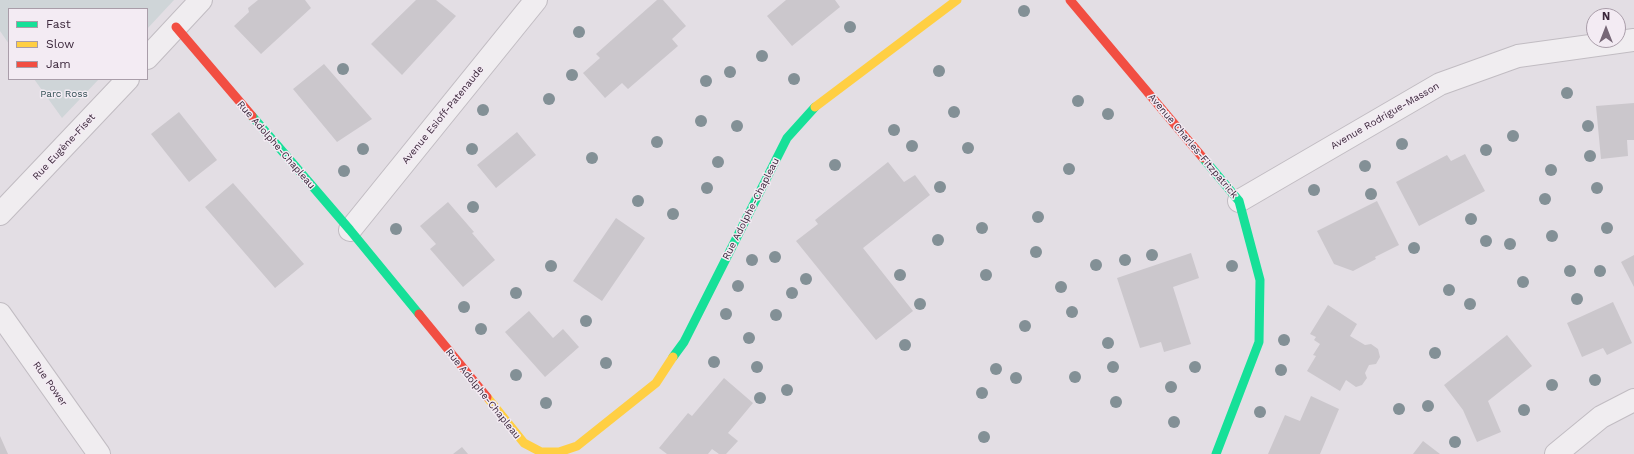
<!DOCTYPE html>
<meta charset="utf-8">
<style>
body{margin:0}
#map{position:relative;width:1634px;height:454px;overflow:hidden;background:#e3dee4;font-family:"Work Sans",sans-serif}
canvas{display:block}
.legend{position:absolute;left:8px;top:8px;width:140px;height:72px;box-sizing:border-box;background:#f3ebf3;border:1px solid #a99da9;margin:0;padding:5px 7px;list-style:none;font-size:12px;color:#3b273b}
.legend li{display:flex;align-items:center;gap:8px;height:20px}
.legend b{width:20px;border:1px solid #a99da9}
.north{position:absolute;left:1586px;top:8px;width:40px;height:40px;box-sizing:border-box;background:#f3ebf3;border:1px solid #a99da9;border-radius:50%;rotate:0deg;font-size:11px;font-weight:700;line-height:16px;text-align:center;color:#3b273b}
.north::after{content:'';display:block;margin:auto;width:14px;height:18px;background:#766776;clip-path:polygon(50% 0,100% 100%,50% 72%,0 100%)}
</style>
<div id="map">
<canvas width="1634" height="454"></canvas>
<ul class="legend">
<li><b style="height:5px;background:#16e098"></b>Fast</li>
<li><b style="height:5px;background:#ffcf43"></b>Slow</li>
<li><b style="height:5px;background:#f24e42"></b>Jam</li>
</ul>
<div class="north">N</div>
</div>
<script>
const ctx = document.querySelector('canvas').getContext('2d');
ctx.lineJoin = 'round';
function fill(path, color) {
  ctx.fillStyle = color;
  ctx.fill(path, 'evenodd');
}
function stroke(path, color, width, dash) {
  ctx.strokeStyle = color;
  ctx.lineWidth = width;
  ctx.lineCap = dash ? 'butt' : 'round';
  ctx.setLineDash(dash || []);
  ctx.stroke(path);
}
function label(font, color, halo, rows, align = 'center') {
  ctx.font = font + ' "Work Sans",sans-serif';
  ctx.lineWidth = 3;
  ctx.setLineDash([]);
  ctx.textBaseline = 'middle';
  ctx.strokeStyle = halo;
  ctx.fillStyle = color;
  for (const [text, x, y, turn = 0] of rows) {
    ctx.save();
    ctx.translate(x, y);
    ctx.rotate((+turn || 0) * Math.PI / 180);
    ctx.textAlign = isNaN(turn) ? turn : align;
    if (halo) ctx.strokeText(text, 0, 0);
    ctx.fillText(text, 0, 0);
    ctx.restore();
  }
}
fill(new Path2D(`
 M 0,0 L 174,0 L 147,29 L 147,9 L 9,9 L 9,44 L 0,31 Z
 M 34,79 L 99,79 L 62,118 Z`), '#cfd5d8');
fill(new Path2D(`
 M 258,0 L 305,0 L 311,8 L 261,54 L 234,26 L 249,12 L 248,8 Z
 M 416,0 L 436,0 L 456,16 L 402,75 L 371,44 Z
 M 657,0 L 663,0 L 686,26 L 672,39 L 678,46 L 628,89 L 622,83 L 605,98 L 583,73 L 600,58 L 596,54 Z
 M 786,0 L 835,0 L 840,7 L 792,46 L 767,16 Z
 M 324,64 L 372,119 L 337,142 L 293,89 Z
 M 1634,103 L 1634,140 L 1627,140 L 1628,156 L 1601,159 L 1596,106 Z
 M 179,112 L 217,160 L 189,182 L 151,134 Z
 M 517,132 L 536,155 L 496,188 L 477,165 Z
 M 1465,154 L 1485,191 L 1419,226 L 1396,182 L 1447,155 L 1451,161 Z
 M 888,162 L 904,182 L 915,175 L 930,195 L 863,248 L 913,311 L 876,340 L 796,241 L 818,224 L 815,220 Z
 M 233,183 L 304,264 L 275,288 L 205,207 Z
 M 1377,201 L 1399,245 L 1375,257 L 1376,259 L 1353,271 L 1334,264 L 1317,231 Z
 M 448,202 L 474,232 L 472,233 L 495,260 L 463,287 L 430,249 L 436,244 L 420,226 Z
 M 616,218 L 645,238 L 602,301 L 573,281 Z
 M 1191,253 L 1199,278 L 1173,287 L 1191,344 L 1164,352 L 1161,342 L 1140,348 L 1117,278 Z
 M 1634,255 L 1634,287 L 1621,262 Z
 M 1613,302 L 1632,343 L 1607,355 L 1603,348 L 1582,357 L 1567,323 Z
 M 1328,305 L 1357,324 L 1350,336 L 1365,345 L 1371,344 L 1378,349 L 1380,357 L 1376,364 L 1369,365 L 1365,373 L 1367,378 L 1362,385 L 1356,387 L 1346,380 L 1340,391 L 1307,371 L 1316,356 L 1313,355 L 1320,344 L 1314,340 L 1316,337 L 1310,334 Z
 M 529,311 L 553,338 L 563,329 L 579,347 L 545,377 L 505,332 Z
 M 1507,335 L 1532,366 L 1488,401 L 1501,432 L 1477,442 L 1463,410 L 1444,385 Z
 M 724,378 L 753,403 L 728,433 L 738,441 L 726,454 L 719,454 L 712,449 L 708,454 L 667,454 L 659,448 L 688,413 L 692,416 Z
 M 1311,396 L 1339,409 L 1320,454 L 1268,454 L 1285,415 L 1300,421 Z
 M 0,436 L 8,454 L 0,454 Z
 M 1423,441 L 1440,454 L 1413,454 Z
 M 462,447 L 468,454 L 453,454 Z`), '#cbc7cc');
const street = new Path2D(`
 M 147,58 L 201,0
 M 1239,201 L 1440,84 L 1518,56 L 1634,40
 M 0,214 L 128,79
 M 350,230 L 536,0
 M 0,314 L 99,454
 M 1556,454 L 1601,417 L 1634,400`);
stroke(street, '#c1bcc2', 24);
stroke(street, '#f0edf0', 22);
stroke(new Path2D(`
 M 252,116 L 350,230 L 419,314
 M 1203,158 L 1239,201 L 1260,280 L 1259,342 L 1216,454
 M 673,357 L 684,342 L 787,138 L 815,107`), '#16e098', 9);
stroke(new Path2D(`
 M 815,107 L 957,0
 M 487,397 L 524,443 L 541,452 L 559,452 L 577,446 L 656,383 L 673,357`), '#ffcf43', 9);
stroke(new Path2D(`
 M 1070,0 L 1203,158
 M 176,27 L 252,116
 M 419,314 L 487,397`), '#f24e42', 9);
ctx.fillStyle = '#839096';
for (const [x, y] of [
 [1024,11],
 [850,27],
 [579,32],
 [762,56],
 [343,69],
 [939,71],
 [730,72],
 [572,75],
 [794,79],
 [706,81],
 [1567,93],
 [549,99],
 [1078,101],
 [483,110],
 [954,112],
 [1108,114],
 [701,121],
 [737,126],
 [1588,126],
 [894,130],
 [1513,136],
 [657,142],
 [1402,144],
 [912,146],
 [968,148],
 [363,149],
 [472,149],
 [1486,150],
 [1590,156],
 [592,158],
 [718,162],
 [835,165],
 [1365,166],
 [1069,169],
 [1551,170],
 [344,171],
 [940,187],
 [707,188],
 [1597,188],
 [1314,190],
 [1371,194],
 [1545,199],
 [638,201],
 [473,207],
 [673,214],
 [1038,217],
 [1471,219],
 [982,228],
 [1607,228],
 [396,229],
 [1552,236],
 [938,240],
 [1486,241],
 [1510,244],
 [1414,248],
 [1036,252],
 [1152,255],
 [775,257],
 [752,260],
 [1125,260],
 [1096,265],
 [551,266],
 [1232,266],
 [1570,271],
 [1600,271],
 [900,275],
 [986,275],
 [806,279],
 [1523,282],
 [738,286],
 [1061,287],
 [1449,290],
 [516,293],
 [792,293],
 [1577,299],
 [920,304],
 [1470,304],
 [464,307],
 [1072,312],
 [726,314],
 [776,315],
 [586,321],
 [1025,326],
 [481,329],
 [749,338],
 [1284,340],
 [1108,343],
 [905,345],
 [1435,353],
 [714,362],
 [606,363],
 [757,367],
 [1113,367],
 [1195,367],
 [996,369],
 [1281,370],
 [516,375],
 [1075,377],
 [1016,378],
 [1595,380],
 [1552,385],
 [1171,387],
 [787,390],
 [982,393],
 [760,398],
 [1116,402],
 [546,403],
 [1428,406],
 [1399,409],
 [1524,410],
 [1260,412],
 [1174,422],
 [984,437],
 [1455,442]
]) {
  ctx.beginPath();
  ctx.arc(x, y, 6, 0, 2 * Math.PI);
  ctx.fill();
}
label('10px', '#355056', '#f3ebf3', [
 ["Parc Ross",64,94]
]);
label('10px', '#3b273b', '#f3ebf3', [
 ["Avenue Esioff-Patenaude",443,115,-51],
 ["Avenue Rodrigue-Masson",1385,116,-30],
 ["Rue Adolphe-Chapleau",276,145,49],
 ["Avenue Charles-Fitzpatrick",1193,146,50],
 ["Rue Eugène-Fiset",64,147,-47],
 ["Rue Adolphe-Chapleau",751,209,-63],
 ["Rue Power",50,384,55],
 ["Rue Adolphe-Chapleau",483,394,51]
]);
</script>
